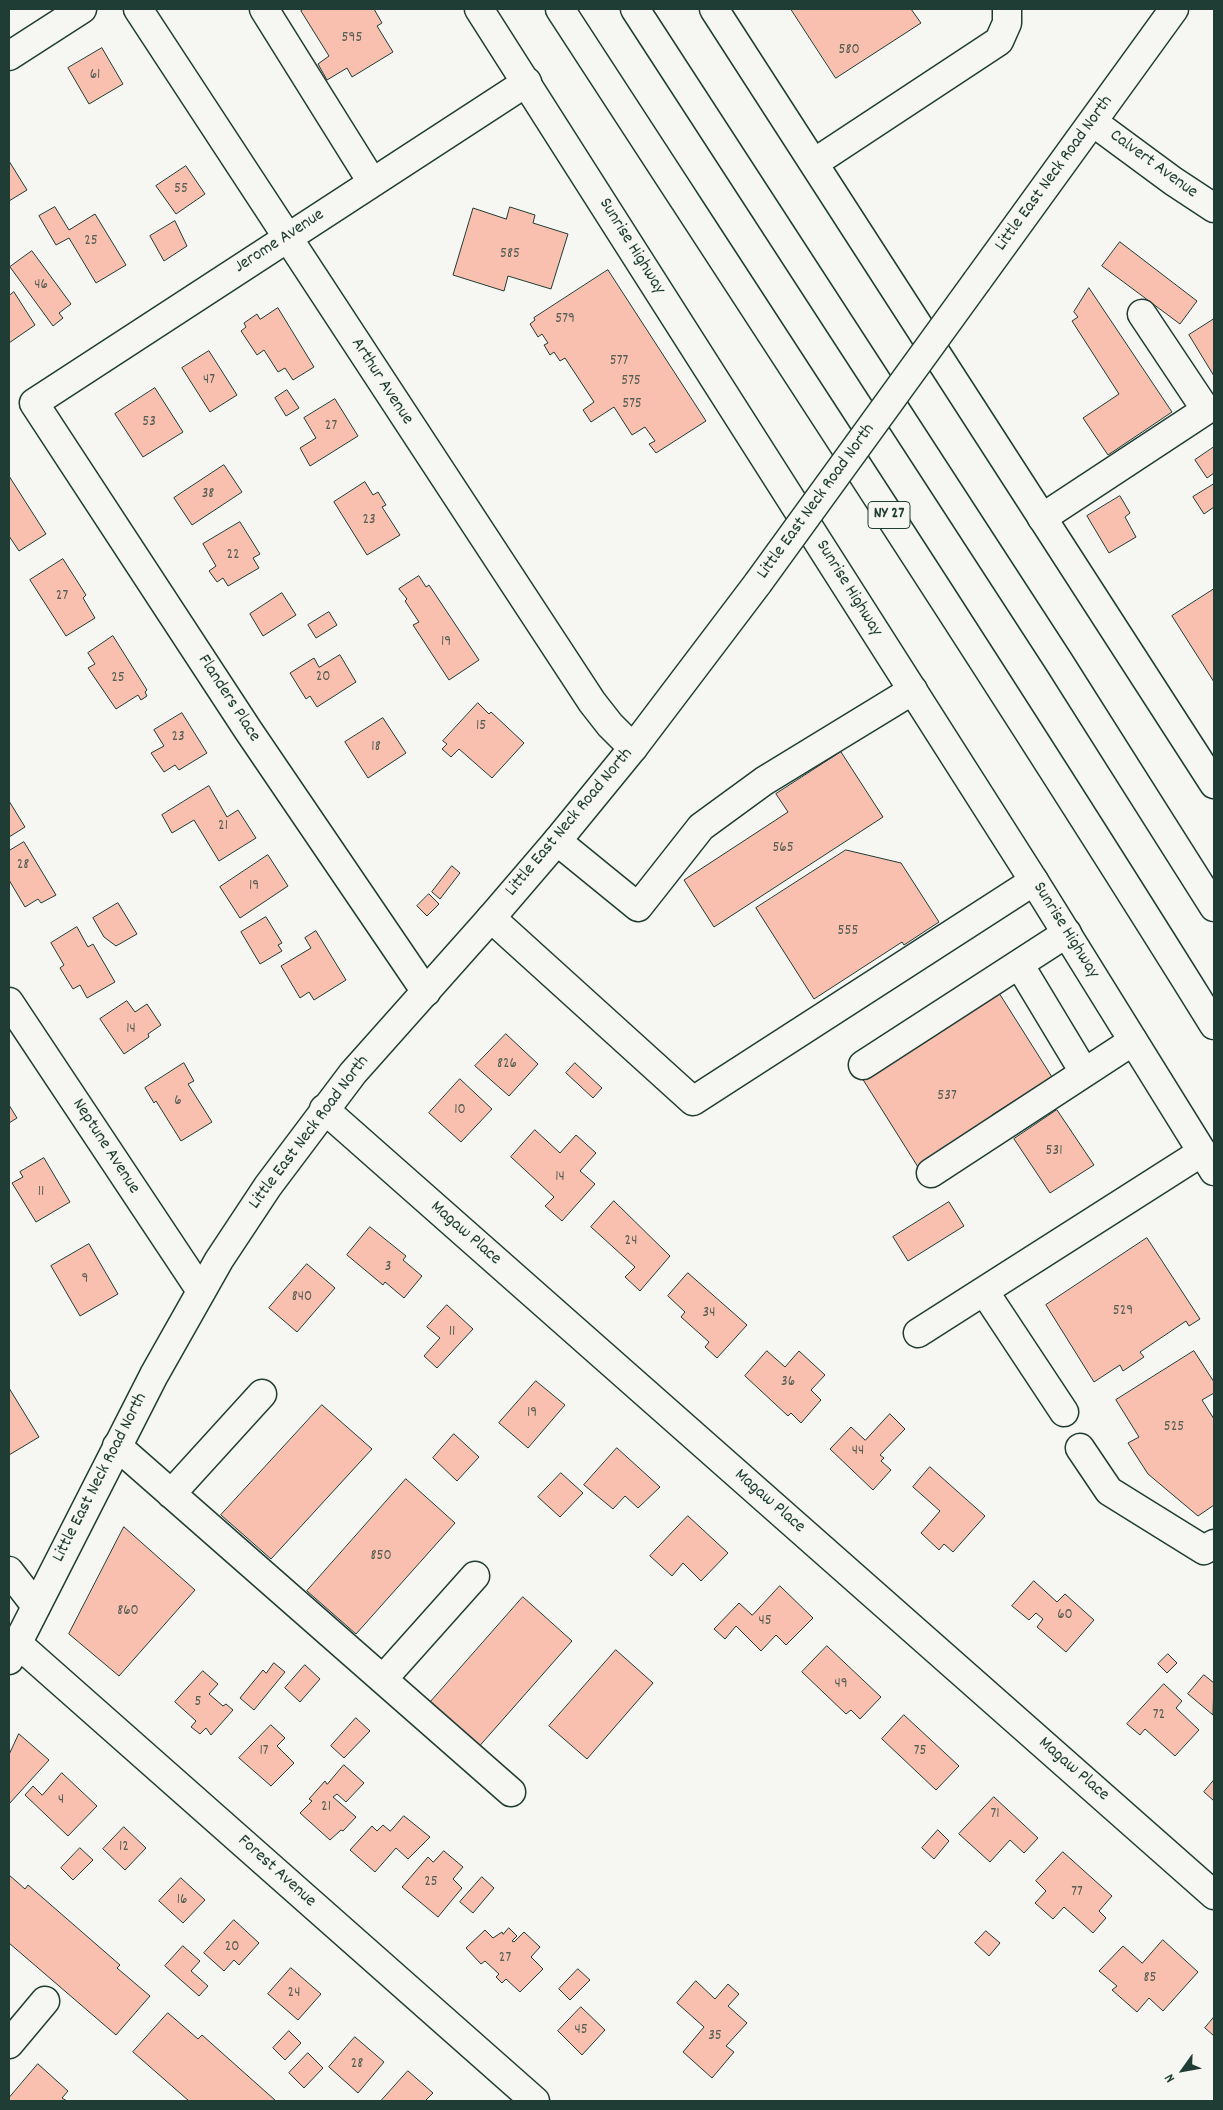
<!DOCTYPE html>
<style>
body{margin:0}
#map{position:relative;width:1223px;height:2110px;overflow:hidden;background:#f6f6f2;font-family:Dekko,sans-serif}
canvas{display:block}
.frame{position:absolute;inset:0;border:10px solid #1f3d34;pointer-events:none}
.north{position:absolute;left:1158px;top:2045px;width:50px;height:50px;-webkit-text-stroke:4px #f6f6f2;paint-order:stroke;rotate:238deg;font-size:14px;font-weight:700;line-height:20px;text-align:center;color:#1f3d34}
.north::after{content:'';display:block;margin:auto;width:18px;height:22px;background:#1f3d34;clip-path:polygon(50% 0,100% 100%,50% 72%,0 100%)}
</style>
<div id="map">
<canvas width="1223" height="2110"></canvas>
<div class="frame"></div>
<div class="north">N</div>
</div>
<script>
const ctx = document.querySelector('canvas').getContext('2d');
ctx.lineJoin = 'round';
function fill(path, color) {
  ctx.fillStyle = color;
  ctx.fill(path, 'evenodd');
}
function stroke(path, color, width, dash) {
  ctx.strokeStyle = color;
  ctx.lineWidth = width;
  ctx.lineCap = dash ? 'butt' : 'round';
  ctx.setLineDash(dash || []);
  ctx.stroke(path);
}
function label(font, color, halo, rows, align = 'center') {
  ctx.font = font + ' Dekko,sans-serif';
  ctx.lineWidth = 5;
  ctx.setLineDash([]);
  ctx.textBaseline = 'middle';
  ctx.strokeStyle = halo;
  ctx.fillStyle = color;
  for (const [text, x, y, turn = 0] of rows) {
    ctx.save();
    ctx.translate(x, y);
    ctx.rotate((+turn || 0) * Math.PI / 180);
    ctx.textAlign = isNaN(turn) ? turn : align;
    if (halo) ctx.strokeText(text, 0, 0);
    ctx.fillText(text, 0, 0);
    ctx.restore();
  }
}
const building = new Path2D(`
 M 304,9 L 374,9 L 382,23 L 377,26 L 393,52 L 352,77 L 347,68 L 327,80 L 318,64 L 329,56 L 301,11 Z
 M 791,9 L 911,9 L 921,23 L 836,78 Z
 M 102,48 L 123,84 L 89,104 L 68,68 Z
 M 9,161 L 27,190 L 9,201 Z
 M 186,166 L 205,194 L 176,214 L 156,186 Z
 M 55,207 L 69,230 L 95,214 L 126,265 L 96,283 L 69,238 L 56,245 L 39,216 Z
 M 510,207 L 535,215 L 533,223 L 568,234 L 551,289 L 508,276 L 504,291 L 453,275 L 473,208 L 506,219 Z
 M 175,221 L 187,246 L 164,261 L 150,236 Z
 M 1120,242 L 1197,301 L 1180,324 L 1102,266 Z
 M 32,251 L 71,304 L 59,313 L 63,318 L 53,326 L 10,267 Z
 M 608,270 L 706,421 L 656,453 L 649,444 L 655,441 L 645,427 L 632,435 L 614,407 L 591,422 L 583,410 L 594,402 L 565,358 L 560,361 L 554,352 L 550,355 L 544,345 L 548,343 L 542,334 L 538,337 L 530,324 L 535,320 L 534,318 Z
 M 1089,288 L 1172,412 L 1108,455 L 1083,418 L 1119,394 L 1072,321 L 1078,317 L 1074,312 Z
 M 14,292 L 35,325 L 9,343 L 9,296 Z
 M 278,308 L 314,367 L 293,380 L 285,368 L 278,372 L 264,350 L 257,355 L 241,331 L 246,327 L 244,323 L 257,314 L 260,319 Z
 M 1214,319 L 1214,376 L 1189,335 Z
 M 209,351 L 237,395 L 210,412 L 182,368 Z
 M 155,388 L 183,432 L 143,457 L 115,414 Z
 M 287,390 L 299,408 L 286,416 L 275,398 Z
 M 335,399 L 358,436 L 310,466 L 300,448 L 316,438 L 304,418 Z
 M 1214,447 L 1214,473 L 1207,478 L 1195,460 Z
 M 224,465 L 242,492 L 192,525 L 174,498 Z
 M 9,476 L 46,534 L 19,551 L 9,536 Z
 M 365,482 L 373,495 L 378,492 L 386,505 L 382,507 L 400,535 L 367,555 L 334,502 Z
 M 1214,484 L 1214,507 L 1204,514 L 1193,497 Z
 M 1120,496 L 1130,513 L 1125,517 L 1136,537 L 1109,553 L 1087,516 Z
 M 240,522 L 260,554 L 253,558 L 259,568 L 228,586 L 223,578 L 217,582 L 209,571 L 216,566 L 203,544 Z
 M 63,559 L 86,595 L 83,598 L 95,618 L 66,636 L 30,580 Z
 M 419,576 L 426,587 L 429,585 L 479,660 L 449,680 L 413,625 L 419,622 L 405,601 L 407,599 L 399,589 Z
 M 1214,589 L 1214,682 L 1172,616 Z
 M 282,593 L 296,615 L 263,636 L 250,614 Z
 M 329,612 L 337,625 L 316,638 L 308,625 Z
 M 113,636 L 147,690 L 145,692 L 147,696 L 141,700 L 138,695 L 116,709 L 88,668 L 95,664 L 88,653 Z
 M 340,655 L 356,682 L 317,707 L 310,696 L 306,699 L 290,673 L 314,658 L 319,667 Z
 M 478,703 L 489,714 L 491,712 L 524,743 L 492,778 L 459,749 L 451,757 L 442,749 L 447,744 L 443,741 Z
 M 182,713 L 207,753 L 179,770 L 175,765 L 164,772 L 151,753 L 164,746 L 154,730 Z
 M 383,718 L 406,753 L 368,778 L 345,742 Z
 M 841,752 L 883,817 L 714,927 L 684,880 L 788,812 L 776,794 Z
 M 209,786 L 227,817 L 238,810 L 256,838 L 219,861 L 194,820 L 172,833 L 162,815 Z
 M 9,801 L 25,827 L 9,837 Z
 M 24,842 L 56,895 L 41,903 L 38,899 L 25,907 L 9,880 L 9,851 Z
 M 846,850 L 901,863 L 939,922 L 904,945 L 902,942 L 814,999 L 756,908 Z
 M 268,855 L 288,886 L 240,918 L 220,887 Z
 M 452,866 L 460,873 L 440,899 L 432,892 Z
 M 429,894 L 439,904 L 427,916 L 417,906 Z
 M 118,903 L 137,934 L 116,946 L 104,937 L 93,918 Z
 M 266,917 L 282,943 L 278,945 L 282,951 L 260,964 L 241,932 Z
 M 77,927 L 88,947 L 93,944 L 115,982 L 87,998 L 80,985 L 73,989 L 60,968 L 64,965 L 51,943 Z
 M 316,931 L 346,980 L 314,1000 L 309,992 L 300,998 L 281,966 L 311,948 L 305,938 Z
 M 999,993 L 1052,1077 L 992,1115 L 995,1119 L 918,1167 L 862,1078 Z
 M 127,1001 L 135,1012 L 147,1004 L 161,1025 L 148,1034 L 149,1037 L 124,1054 L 100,1019 Z
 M 506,1034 L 538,1064 L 509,1096 L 475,1066 Z
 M 184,1063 L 194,1081 L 188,1084 L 212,1122 L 181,1141 L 156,1101 L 154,1103 L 145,1088 Z
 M 575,1063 L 602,1088 L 593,1098 L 566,1073 Z
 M 460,1079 L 492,1109 L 461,1142 L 429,1113 Z
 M 9,1105 L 17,1118 L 9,1123 Z
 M 1057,1110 L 1094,1165 L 1050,1193 L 1014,1139 Z
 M 535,1130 L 560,1153 L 576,1135 L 596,1153 L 580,1171 L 595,1184 L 562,1221 L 545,1206 L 554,1197 L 511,1157 Z
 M 44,1158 L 70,1202 L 36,1222 L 12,1183 L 23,1177 L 20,1172 Z
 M 614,1201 L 670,1256 L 640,1291 L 625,1277 L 635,1267 L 591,1227 Z
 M 949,1202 L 964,1226 L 908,1261 L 893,1237 Z
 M 370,1227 L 406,1256 L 403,1260 L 422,1276 L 404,1298 L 385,1282 L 383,1285 L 347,1255 Z
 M 1147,1238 L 1200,1319 L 1189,1326 L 1186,1321 L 1140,1352 L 1144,1357 L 1123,1371 L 1120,1365 L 1094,1382 L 1046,1305 Z
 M 89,1244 L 118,1294 L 80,1316 L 51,1266 Z
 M 307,1264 L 335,1288 L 297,1332 L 269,1308 Z
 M 688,1273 L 747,1325 L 717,1358 L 705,1347 L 709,1342 L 681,1317 L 685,1312 L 668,1296 Z
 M 447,1305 L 473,1329 L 437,1368 L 424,1356 L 440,1338 L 427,1327 Z
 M 767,1351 L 785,1367 L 799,1351 L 825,1375 L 811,1390 L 821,1400 L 801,1423 L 791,1413 L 788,1416 L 745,1376 Z
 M 1194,1351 L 1214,1382 L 1214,1393 L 1202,1400 L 1214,1419 L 1214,1505 L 1198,1516 L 1148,1474 L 1128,1443 L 1139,1437 L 1116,1400 Z
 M 536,1381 L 565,1405 L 528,1448 L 499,1423 Z
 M 9,1388 L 39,1437 L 9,1455 Z
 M 322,1405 L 372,1449 L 271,1559 L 221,1515 Z
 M 890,1414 L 905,1429 L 880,1455 L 884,1458 L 881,1461 L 891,1470 L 873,1490 L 830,1449 L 851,1427 L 865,1440 Z
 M 454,1434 L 479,1457 L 457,1481 L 433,1458 Z
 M 617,1448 L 660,1487 L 638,1508 L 625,1496 L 613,1509 L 584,1485 Z
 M 930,1467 L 985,1516 L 953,1552 L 944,1544 L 939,1550 L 921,1533 L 940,1511 L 913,1487 Z
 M 561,1473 L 583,1493 L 560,1517 L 538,1497 Z
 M 406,1479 L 455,1523 L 356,1634 L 307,1591 Z
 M 688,1516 L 728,1553 L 701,1581 L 683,1563 L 672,1576 L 650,1556 Z
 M 124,1527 L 195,1590 L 119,1676 L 69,1634 Z
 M 1034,1581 L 1057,1602 L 1065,1594 L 1094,1620 L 1066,1652 L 1037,1627 L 1043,1619 L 1036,1613 L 1029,1620 L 1012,1606 Z
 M 780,1586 L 813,1618 L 786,1645 L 776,1635 L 761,1651 L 736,1626 L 725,1639 L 714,1629 L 739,1603 L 752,1615 Z
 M 523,1597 L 572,1641 L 476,1750 L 427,1706 Z
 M 827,1646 L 881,1697 L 860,1719 L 851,1710 L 846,1714 L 802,1672 Z
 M 616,1650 L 653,1683 L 587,1759 L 549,1726 Z
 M 1168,1654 L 1177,1663 L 1167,1673 L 1158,1664 Z
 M 274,1663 L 285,1672 L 254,1710 L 240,1698 L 263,1670 L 266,1673 Z
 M 305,1665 L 320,1679 L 300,1702 L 285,1688 Z
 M 203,1671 L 218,1684 L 209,1694 L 223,1706 L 226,1704 L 233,1710 L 211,1735 L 206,1728 L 200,1734 L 191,1727 L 196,1721 L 175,1702 Z
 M 1204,1675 L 1214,1683 L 1213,1715 L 1188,1694 Z
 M 1164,1684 L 1182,1701 L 1176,1708 L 1199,1730 L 1175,1756 L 1145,1729 L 1140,1735 L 1127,1724 Z
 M 904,1715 L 959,1766 L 936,1790 L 882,1739 Z
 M 356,1718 L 370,1731 L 344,1758 L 331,1746 Z
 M 271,1725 L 285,1738 L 277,1746 L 294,1763 L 271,1786 L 239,1758 Z
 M 19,1734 L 49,1760 L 9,1804 L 9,1755 Z
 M 344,1765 L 364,1783 L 346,1802 L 337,1794 L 333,1797 L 356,1817 L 343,1831 L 341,1830 L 330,1840 L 300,1813 L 312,1801 L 309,1799 L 325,1781 L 327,1784 Z
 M 62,1773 L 97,1806 L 68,1836 L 25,1795 L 33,1786 L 42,1795 Z
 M 1214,1780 L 1214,1801 L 1204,1792 Z
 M 994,1797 L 1038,1838 L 1024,1853 L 1010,1840 L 990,1862 L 959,1834 Z
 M 404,1816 L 430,1837 L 408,1859 L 396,1848 L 375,1872 L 350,1850 L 372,1826 L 377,1831 L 383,1825 L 390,1831 Z
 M 124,1827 L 146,1848 L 125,1870 L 103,1849 Z
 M 938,1830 L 949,1841 L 934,1859 L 922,1848 Z
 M 80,1848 L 93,1860 L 73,1880 L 61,1868 Z
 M 444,1851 L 463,1867 L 453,1879 L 462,1888 L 438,1917 L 402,1887 L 428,1857 L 433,1862 Z
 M 1063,1852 L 1112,1896 L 1099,1911 L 1106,1918 L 1093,1933 L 1064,1907 L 1053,1919 L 1035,1903 L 1046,1891 L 1036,1881 Z
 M 9,1875 L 25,1889 L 28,1885 L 120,1965 L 117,1968 L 150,1996 L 116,2035 L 9,1943 Z
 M 482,1877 L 494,1888 L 473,1913 L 460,1902 Z
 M 181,1878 L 205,1900 L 183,1923 L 159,1901 Z
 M 234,1920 L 259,1943 L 239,1965 L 234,1960 L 224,1971 L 204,1953 Z
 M 509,1928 L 517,1936 L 512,1941 L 514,1942 L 524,1932 L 540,1947 L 531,1957 L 543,1969 L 520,1992 L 506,1979 L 502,1983 L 496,1977 L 499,1974 L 485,1961 L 481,1964 L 466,1948 L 485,1930 L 493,1938 L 502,1932 L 503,1934 Z
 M 986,1931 L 1000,1943 L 989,1956 L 975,1943 Z
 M 1163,1940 L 1198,1972 L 1163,2011 L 1149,1998 L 1137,2012 L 1112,1990 L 1117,1986 L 1099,1971 L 1123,1946 L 1142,1963 Z
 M 183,1946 L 200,1961 L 191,1971 L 208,1986 L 199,1996 L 165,1966 Z
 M 291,1968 L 321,1994 L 298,2020 L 268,1994 Z
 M 578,1969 L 590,1980 L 570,2000 L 559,1989 Z
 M 696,1981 L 715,1999 L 728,1984 L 739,1994 L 728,2006 L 747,2023 L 726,2046 L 734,2052 L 712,2078 L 683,2052 L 704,2027 L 677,2003 Z
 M 581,2007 L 605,2030 L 582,2055 L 558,2031 Z
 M 168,2013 L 198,2039 L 202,2035 L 276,2101 L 189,2101 L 133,2052 Z
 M 1214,2017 L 1214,2036 L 1205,2028 Z
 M 289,2031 L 301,2043 L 285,2060 L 273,2048 Z
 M 355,2037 L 384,2062 L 358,2093 L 329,2067 Z
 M 308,2053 L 323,2068 L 304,2088 L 289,2073 Z
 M 38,2064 L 68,2091 L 62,2098 L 67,2101 L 9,2101 L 9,2098 Z
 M 408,2071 L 433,2093 L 425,2101 L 381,2101 Z`);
fill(building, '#f9c0b0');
stroke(building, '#1f3d34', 1);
const minor = new Path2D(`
 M 138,9 L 592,702 L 610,725 L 633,748
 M 264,9 L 372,182
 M 9,56 L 82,9
 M 1093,122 L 1173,181 L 1214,208
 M 814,163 L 999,41 L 1007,23 L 1007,9
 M 1042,518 L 1206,410 L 1142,314
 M 557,841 L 638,907 L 701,827 L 764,781 L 913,690
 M 491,918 L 693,1101 L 1034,881
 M 1019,964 L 1084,1072
 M 426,992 L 248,730 L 34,403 L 527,82
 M 9,1002 L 201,1291
 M 863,1065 L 1067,933
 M 324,1109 L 1214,1895
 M 931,1173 L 1133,1041
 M 984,1291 L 1064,1412
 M 918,1333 L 1202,1152
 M 117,1446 L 511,1792
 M 1080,1448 L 1109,1491 L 1204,1550 L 1214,1544
 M 171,1494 L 262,1394
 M 9,1571 L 36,1606
 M 17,1643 L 535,2101
 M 383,1679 L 475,1576
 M 9,2044 L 45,2001`);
const major = new Path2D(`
 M 479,9 L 1034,881 L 1214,1171
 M 714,9 L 1214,784
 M 977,281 L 1174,9
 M 9,1660 L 154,1375 L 219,1260 L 268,1186 L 353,1073 L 491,918 L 557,841 L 633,748 L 758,583`);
const highway = new Path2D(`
 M 560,9 C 779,346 1001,683 1214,1025
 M 635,9 L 1059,662 L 1214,907`);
stroke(minor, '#1f3d34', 31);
stroke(major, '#1f3d34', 31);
stroke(highway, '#1f3d34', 31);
stroke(minor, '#f6f6f2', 28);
stroke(major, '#f6f6f2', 28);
stroke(highway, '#f6f6f2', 28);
const majorBridge = new Path2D(`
 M 758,583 L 977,281`);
stroke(majorBridge, '#1f3d34', 31, []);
stroke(majorBridge, '#f6f6f2', 28);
label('15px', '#565e53', null, [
 ["595",352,39],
 ["580",849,51],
 ["61",95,76],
 ["55",181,190],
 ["25",91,242],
 ["585",510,255],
 ["46",41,286],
 ["579",565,320],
 ["577",619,362],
 ["47",209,381],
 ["575",631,382],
 ["575",632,405],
 ["53",149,423],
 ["27",331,427],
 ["38",208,495],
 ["23",369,521],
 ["22",233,556],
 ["27",62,597],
 ["19",446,643],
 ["20",323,678],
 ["25",118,679],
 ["15",481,727],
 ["23",178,738],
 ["18",376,748],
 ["21",223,827],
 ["565",783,849],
 ["28",23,866],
 ["19",254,887],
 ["555",848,932],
 ["14",131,1030],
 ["826",507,1065],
 ["537",947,1097],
 ["6",178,1102],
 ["10",460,1111],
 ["531",1054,1152],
 ["14",560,1178],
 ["11",41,1193],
 ["24",631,1242],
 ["3",388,1268],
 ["9",85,1280],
 ["840",302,1298],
 ["529",1123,1312],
 ["34",709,1314],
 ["11",452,1333],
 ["36",788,1383],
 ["19",532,1414],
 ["525",1174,1428],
 ["44",858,1452],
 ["850",381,1557],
 ["860",128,1612],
 ["60",1065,1616],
 ["45",765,1622],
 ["49",841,1685],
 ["5",198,1703],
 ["72",1159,1716],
 ["17",264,1752],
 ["75",920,1752],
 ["4",61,1801],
 ["21",326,1808],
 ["71",995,1815],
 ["12",124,1848],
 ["25",431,1883],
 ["77",1077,1893],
 ["16",182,1901],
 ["20",232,1948],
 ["27",505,1959],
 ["85",1150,1979],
 ["24",294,1994],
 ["45",581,2031],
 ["35",715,2037],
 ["28",357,2065]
]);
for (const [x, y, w] of [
 [889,515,42]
]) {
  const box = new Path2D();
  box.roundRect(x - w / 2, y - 13.5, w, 27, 4);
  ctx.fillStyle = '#f6f6f2';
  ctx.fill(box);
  stroke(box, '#1f3d34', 1);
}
label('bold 16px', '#1f3d34', null, [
 ["NY 27",889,515]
]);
label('18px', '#1f3d34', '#f6f6f2', [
 ["Calvert Avenue",1153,165,36],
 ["Little East Neck Road North",1055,174,-54],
 ["Jerome Avenue",280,242,-33],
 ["Sunrise Highway",631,247,58],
 ["Arthur Avenue",381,382,57],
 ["Little East Neck Road North",817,502,-54],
 ["Sunrise Highway",848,589,58],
 ["Flanders Place",228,699,57],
 ["Little East Neck Road North",570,823,-50],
 ["Sunrise Highway",1065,931,58],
 ["Little East Neck Road North",310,1133,-53],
 ["Neptune Avenue",105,1147,57],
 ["Magaw Place",465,1234,41],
 ["Little East Neck Road North",101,1478,-63],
 ["Magaw Place",769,1502,41],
 ["Magaw Place",1073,1770,41],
 ["Forest Avenue",276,1872,42]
]);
</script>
